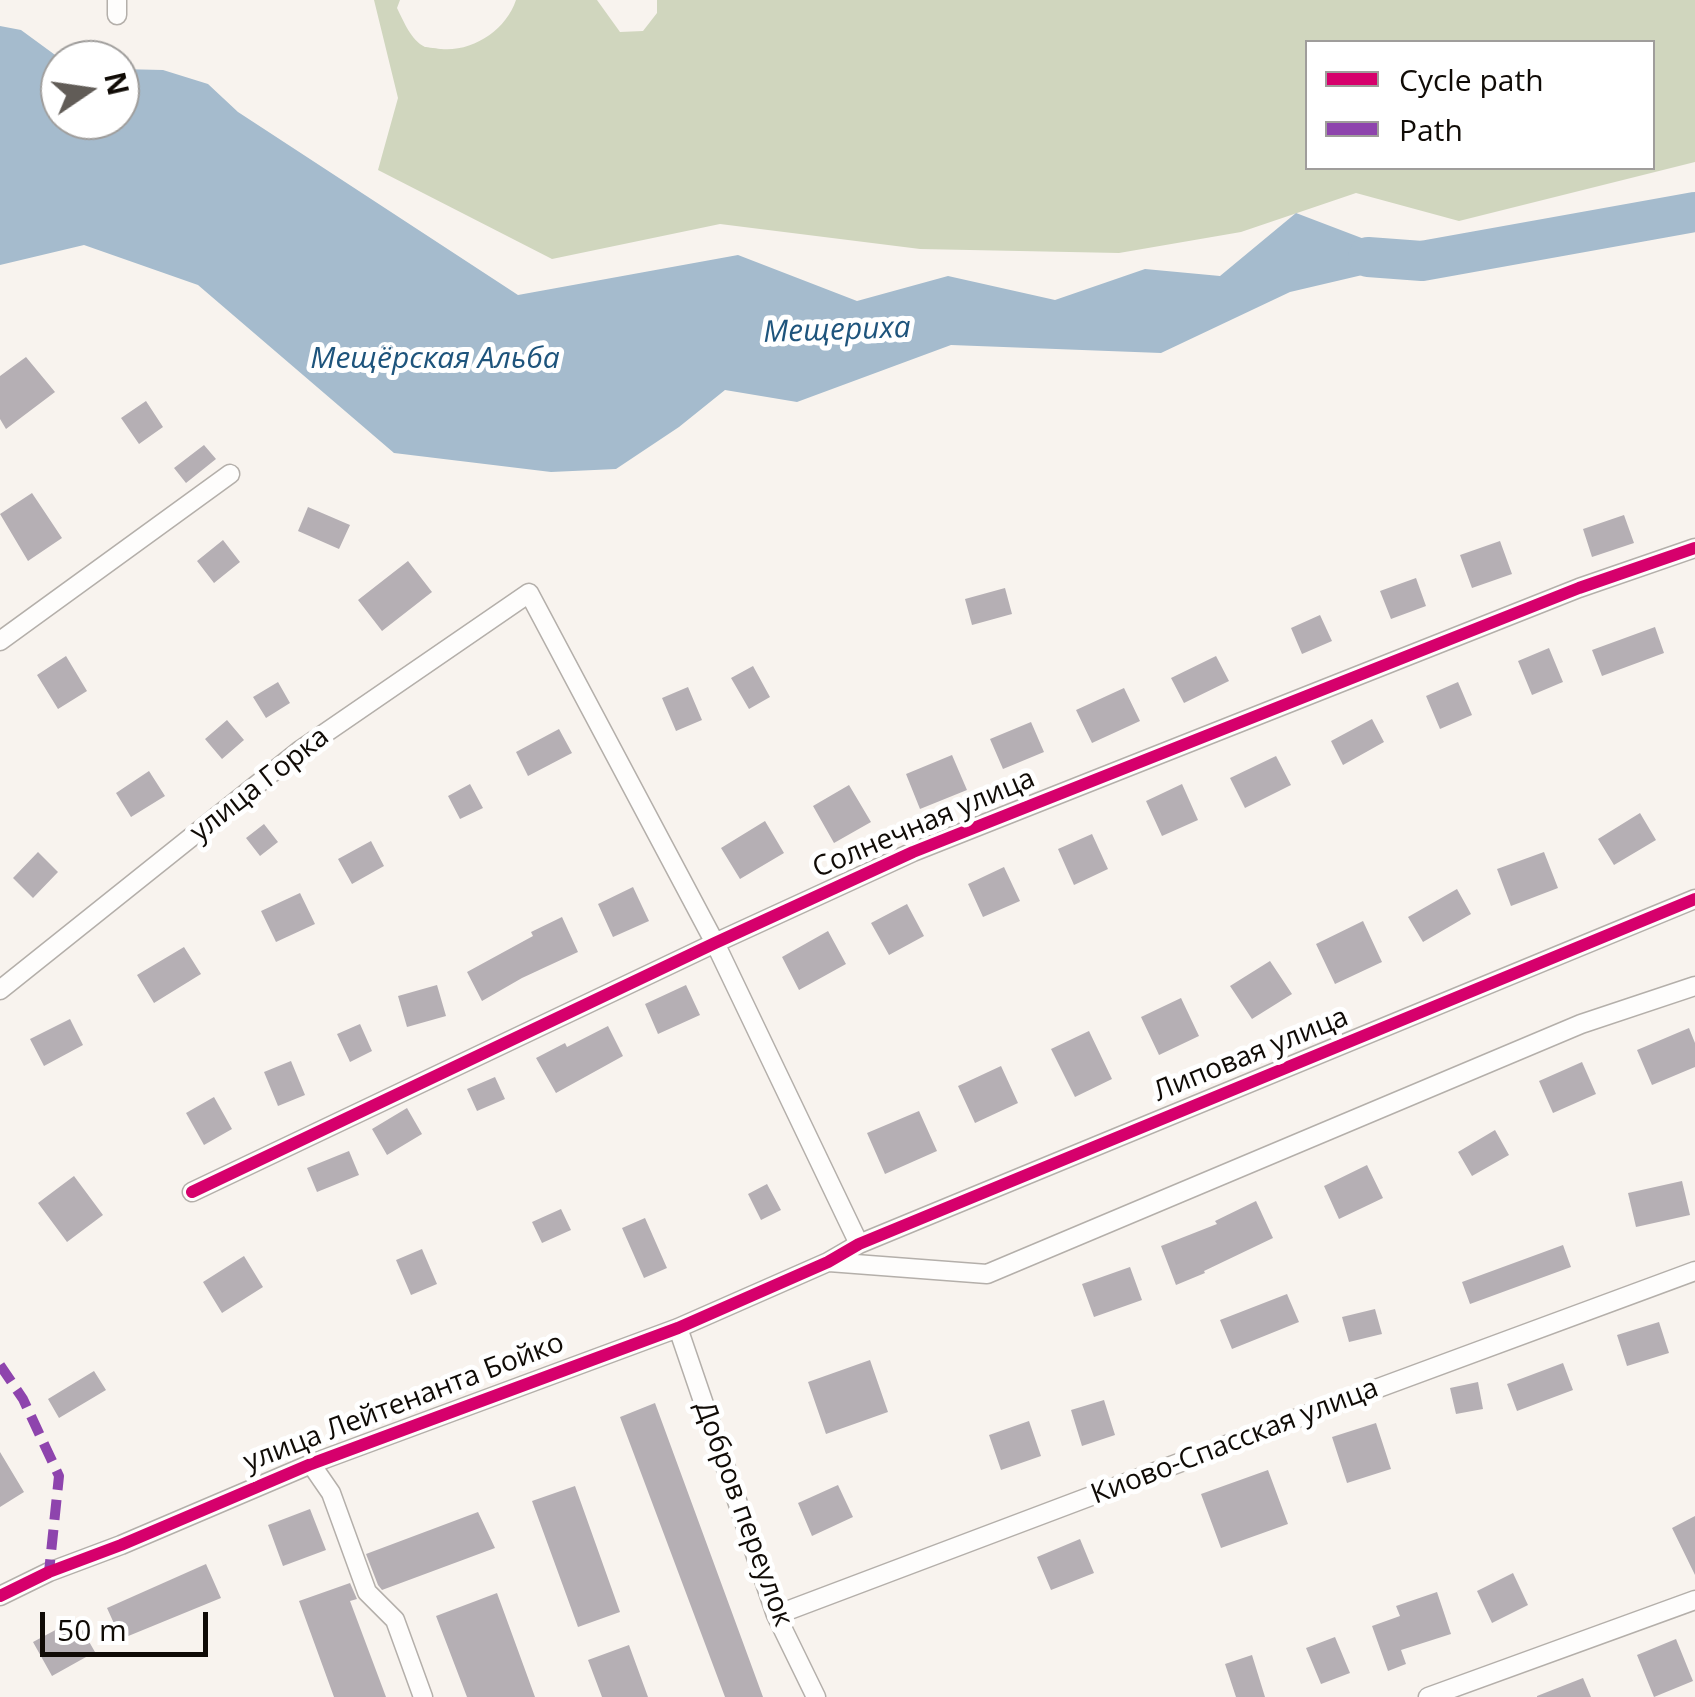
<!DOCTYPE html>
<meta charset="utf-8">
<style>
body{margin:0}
#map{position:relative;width:1695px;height:1697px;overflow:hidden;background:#f8f3ee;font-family:"Open Sans",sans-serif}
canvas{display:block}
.legend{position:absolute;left:1305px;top:40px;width:350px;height:130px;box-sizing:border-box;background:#fff;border:2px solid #9f9d9b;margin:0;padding:12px 18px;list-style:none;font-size:30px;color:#100b06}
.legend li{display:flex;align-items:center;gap:20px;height:50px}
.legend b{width:50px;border:2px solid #9f9d9b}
.north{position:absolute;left:40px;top:40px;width:100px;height:100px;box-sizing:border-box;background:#fff;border:2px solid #9f9d9b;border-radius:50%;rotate:77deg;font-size:28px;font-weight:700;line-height:40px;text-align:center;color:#100b06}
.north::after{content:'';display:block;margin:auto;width:35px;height:45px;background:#615c57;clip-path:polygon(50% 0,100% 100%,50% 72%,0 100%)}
.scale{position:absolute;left:40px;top:1612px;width:168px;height:45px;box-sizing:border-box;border:5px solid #100b06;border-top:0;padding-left:12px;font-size:30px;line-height:35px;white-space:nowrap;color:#100b06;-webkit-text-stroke:8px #fff;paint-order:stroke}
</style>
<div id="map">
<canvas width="1695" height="1697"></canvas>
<ul class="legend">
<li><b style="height:12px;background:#d6006c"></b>Cycle path</li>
<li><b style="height:12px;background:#8e44ad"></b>Path</li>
</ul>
<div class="north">N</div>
<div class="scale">50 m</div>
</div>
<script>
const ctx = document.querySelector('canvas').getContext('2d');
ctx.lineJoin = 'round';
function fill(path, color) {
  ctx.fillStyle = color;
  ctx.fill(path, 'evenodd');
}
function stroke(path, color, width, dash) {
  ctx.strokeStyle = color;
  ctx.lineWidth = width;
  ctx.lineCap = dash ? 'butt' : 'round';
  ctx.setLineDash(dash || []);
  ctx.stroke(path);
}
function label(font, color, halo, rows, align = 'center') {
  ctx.font = font + ' "Open Sans",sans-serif';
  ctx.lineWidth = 10;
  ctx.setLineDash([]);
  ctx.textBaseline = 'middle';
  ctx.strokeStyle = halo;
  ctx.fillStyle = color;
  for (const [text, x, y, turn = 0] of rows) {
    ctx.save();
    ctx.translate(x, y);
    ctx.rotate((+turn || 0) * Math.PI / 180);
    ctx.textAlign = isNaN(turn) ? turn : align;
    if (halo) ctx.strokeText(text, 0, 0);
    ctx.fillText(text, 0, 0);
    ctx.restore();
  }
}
fill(new Path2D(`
 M 374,0 L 400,0 L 397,8 C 404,22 411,40 425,47 C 426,47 440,49 441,49 C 473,52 506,30 516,0 L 597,0 L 620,32 L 643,31 L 657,13 L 657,0 L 1695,0 L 1695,162 L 1459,221 L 1356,193 L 1241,232 L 1119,253 L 920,249 L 720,224 L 552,259 L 378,170 L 398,98 ZM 1308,42 L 1652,42 L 1652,168 L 1308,168 Z`), '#d0d6be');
fill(new Path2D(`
 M 0,26 L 21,30 L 62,60 L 60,60 L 60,120 L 120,120 L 120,69 L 163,70 L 208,84 L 238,112 L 518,295 L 738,255 L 857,301 L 948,276 L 1055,300 L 1145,269 L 1220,276 L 1296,213 L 1422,261 L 1290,292 L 1161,353 L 951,345 L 797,402 L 725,390 L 679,427 L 616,469 L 551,472 L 394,453 L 198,285 L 84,245 L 0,265 Z`), '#a5bbcd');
stroke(new Path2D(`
 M 1368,257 L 1422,261 L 1695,212`), '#a5bbcd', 40);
fill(new Path2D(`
 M 26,357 L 55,392 L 6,429 L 0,419 L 0,376 Z
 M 146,401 L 163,427 L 139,444 L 121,418 Z
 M 204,445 L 216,459 L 186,483 L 174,468 Z
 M 32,493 L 62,538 L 28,561 L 0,514 Z
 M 308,507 L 350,525 L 339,549 L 298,531 Z
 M 1624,515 L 1634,543 L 1592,557 L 1583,529 Z
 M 223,540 L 240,562 L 214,583 L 197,561 Z
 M 1500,541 L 1512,574 L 1472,588 L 1460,555 Z
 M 408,561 L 432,592 L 382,631 L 358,600 Z
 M 1416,578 L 1426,606 L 1391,619 L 1380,591 Z
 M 1005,588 L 1012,614 L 972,625 L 965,599 Z
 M 1320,615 L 1332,641 L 1302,654 L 1291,628 Z
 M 1655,627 L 1664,653 L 1602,676 L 1592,650 Z
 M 1549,648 L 1563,682 L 1532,695 L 1518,661 Z
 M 66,656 L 87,691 L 58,709 L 37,675 Z
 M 1216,656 L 1229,681 L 1184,703 L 1171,678 Z
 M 753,666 L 770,697 L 749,709 L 731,678 Z
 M 278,682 L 290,703 L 266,718 L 253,697 Z
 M 1458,682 L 1472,715 L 1440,729 L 1426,696 Z
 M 688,687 L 702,720 L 676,731 L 662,698 Z
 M 1124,688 L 1140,721 L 1092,743 L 1076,710 Z
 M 1372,719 L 1384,742 L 1343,765 L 1331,741 Z
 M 227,720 L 244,740 L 222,759 L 205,739 Z
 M 1031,722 L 1044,752 L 1003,769 L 990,739 Z
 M 559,729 L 572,753 L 528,776 L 516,752 Z
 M 952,755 L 967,790 L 920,809 L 906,774 Z
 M 1276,756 L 1291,785 L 1245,808 L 1230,778 Z
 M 149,771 L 165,796 L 131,817 L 116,793 Z
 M 470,784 L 483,808 L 460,819 L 448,796 Z
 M 1182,784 L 1198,820 L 1162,836 L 1146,801 Z
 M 849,785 L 871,822 L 834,843 L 813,806 Z
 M 1640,813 L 1656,840 L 1614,865 L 1598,839 Z
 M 765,821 L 784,853 L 740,879 L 721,848 Z
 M 264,824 L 278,842 L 260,856 L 246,838 Z
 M 1092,834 L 1108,869 L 1074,885 L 1058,849 Z
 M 371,841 L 384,866 L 352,884 L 338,859 Z
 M 38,852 L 58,872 L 33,898 L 13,878 Z
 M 1544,852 L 1558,888 L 1511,906 L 1497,869 Z
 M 1004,867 L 1020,901 L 983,917 L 968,884 Z
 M 633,887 L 649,921 L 613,937 L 598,904 Z
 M 1457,889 L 1471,914 L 1423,942 L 1408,917 Z
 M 300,893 L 315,924 L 276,942 L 261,911 Z
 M 907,904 L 924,936 L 889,955 L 871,923 Z
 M 562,917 L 578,952 L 522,978 L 482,1001 L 467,972 L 533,936 L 531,932 Z
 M 1363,921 L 1382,962 L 1335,984 L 1316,944 Z
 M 828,931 L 846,964 L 799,990 L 782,957 Z
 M 184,947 L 201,974 L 154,1003 L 137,975 Z
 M 1270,961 L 1292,994 L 1252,1019 L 1230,986 Z
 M 437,985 L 446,1016 L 407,1027 L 398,996 Z
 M 686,985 L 700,1015 L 658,1034 L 645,1004 Z
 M 1181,998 L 1199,1036 L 1159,1055 L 1141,1017 Z
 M 70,1019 L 83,1045 L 44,1066 L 30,1039 Z
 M 360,1024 L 372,1051 L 350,1062 L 337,1034 Z
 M 608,1026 L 623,1056 L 556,1093 L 536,1058 L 565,1043 L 567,1047 Z
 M 1689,1028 L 1695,1043 L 1695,1067 L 1652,1085 L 1637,1050 Z
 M 1089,1031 L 1112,1079 L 1075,1097 L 1051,1049 Z
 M 291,1061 L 305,1095 L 278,1106 L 264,1072 Z
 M 1582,1062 L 1596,1094 L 1553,1113 L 1539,1081 Z
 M 1001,1066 L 1018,1103 L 975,1123 L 958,1086 Z
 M 495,1077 L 505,1099 L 477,1111 L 467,1089 Z
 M 214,1097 L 232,1129 L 204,1145 L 186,1113 Z
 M 407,1108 L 422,1134 L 387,1155 L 372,1129 Z
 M 919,1111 L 937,1151 L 885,1174 L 867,1133 Z
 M 1495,1130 L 1509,1155 L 1472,1176 L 1458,1152 Z
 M 349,1151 L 359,1175 L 317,1192 L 307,1168 Z
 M 1367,1165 L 1383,1198 L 1339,1219 L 1324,1186 Z
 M 74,1176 L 103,1215 L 67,1242 L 38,1203 Z
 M 1682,1181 L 1690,1215 L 1636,1227 L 1628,1193 Z
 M 767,1184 L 781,1210 L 761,1220 L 748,1194 Z
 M 1256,1201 L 1273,1238 L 1204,1271 L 1205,1273 L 1176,1285 L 1161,1246 L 1217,1224 L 1215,1221 Z
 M 561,1209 L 571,1230 L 542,1243 L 532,1222 Z
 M 645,1218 L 667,1268 L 644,1278 L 622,1228 Z
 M 1563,1245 L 1571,1267 L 1470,1304 L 1462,1282 Z
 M 422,1249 L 437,1284 L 411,1295 L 396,1260 Z
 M 244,1256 L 263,1287 L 222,1313 L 203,1282 Z
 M 1130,1267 L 1142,1300 L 1094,1317 L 1082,1284 Z
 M 1287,1294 L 1299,1322 L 1232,1349 L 1220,1320 Z
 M 1375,1309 L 1382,1334 L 1349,1342 L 1342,1317 Z
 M 1659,1322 L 1669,1353 L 1627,1366 L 1617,1335 Z
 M 870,1360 L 888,1412 L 826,1434 L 808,1382 Z
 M 1563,1363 L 1573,1390 L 1517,1411 L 1507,1384 Z
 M 94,1371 L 106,1390 L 59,1418 L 48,1399 Z
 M 1478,1382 L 1483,1409 L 1456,1414 L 1450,1388 Z
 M 1104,1400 L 1115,1435 L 1082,1446 L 1071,1410 Z
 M 655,1403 L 763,1697 L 725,1697 L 620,1417 Z
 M 1029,1421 L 1041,1456 L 1001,1470 L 989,1435 Z
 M 1376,1423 L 1391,1469 L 1347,1483 L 1332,1437 Z
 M 0,1452 L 24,1492 L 0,1507 Z
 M 1268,1470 L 1288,1524 L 1221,1548 L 1201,1494 Z
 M 838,1485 L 853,1517 L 812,1536 L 798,1503 Z
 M 575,1486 L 620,1612 L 578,1627 L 532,1501 Z
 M 310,1509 L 326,1550 L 283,1566 L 268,1525 Z
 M 478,1512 L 495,1548 L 382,1590 L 378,1585 L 366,1554 Z
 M 1695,1516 L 1695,1575 L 1672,1528 Z
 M 1080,1539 L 1094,1573 L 1051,1590 L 1037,1557 Z
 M 206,1564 L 221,1598 L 121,1639 L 107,1608 Z
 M 1513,1573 L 1528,1605 L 1492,1623 L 1477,1591 Z
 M 350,1583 L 357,1599 L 350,1601 L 386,1697 L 334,1697 L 299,1601 Z
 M 1437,1592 L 1451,1634 L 1401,1650 L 1406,1664 L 1388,1671 L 1372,1626 L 1400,1616 L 1396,1606 Z
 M 497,1593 L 535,1697 L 467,1697 L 436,1616 Z
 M 76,1619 L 95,1652 L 52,1676 L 33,1642 Z
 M 1335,1637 L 1350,1673 L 1321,1684 L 1306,1648 Z
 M 1676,1639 L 1693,1681 L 1654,1697 L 1637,1655 Z
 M 629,1645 L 648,1697 L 602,1697 L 588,1660 Z
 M 1252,1655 L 1265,1697 L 1236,1697 L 1225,1664 Z
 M 1583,1678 L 1591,1697 L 1537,1697 L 1537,1696 Z`), '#b5afb4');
const street = new Path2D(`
 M 117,0 L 117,15
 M 0,641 L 230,474
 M 0,990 L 299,751 L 529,593 L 715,943 L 859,1244
 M 192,1192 L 715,943 L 913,852 L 1579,588 L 1695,548
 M 829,1262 L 987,1274 L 1581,1024 L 1695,986
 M 678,1328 L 776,1615 L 816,1697
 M 311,1464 L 331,1493 L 367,1592 L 395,1620 L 423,1697
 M 0,1596 L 49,1572 L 121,1545 L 311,1464 L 678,1328 L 828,1262 L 859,1244 L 1695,899
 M 776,1615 L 1327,1407 L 1695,1271
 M 1428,1697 L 1695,1600`);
stroke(street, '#b4afaa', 21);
stroke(street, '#fefdfc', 18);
stroke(new Path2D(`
 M 0,1365 L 23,1399 L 59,1476 L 49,1572`), '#8e44ad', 10, [20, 10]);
stroke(new Path2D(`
 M 192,1192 L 715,943 L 913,852 L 1579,588 L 1695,548
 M 0,1596 L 49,1572 L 121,1545 L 311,1464 L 678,1328 L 828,1262 L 859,1244 L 1695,899`), '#d6006c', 12);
label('28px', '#100b06', '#fff', [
 ["улица Горка",260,785,-38],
 ["Солнечная улица",924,824,-23],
 ["Липовая улица",1251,1055,-22],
 ["улица Лейтенанта Бойко",404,1403,-21],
 ["Киово-Спасская улица",1235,1442,-21],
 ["Добров переулок",743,1514,70]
]);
label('italic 30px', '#1e547c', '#fff', [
 ["Мещериха",837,331,-2],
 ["Мещёрская Альба",435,359]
]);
</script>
